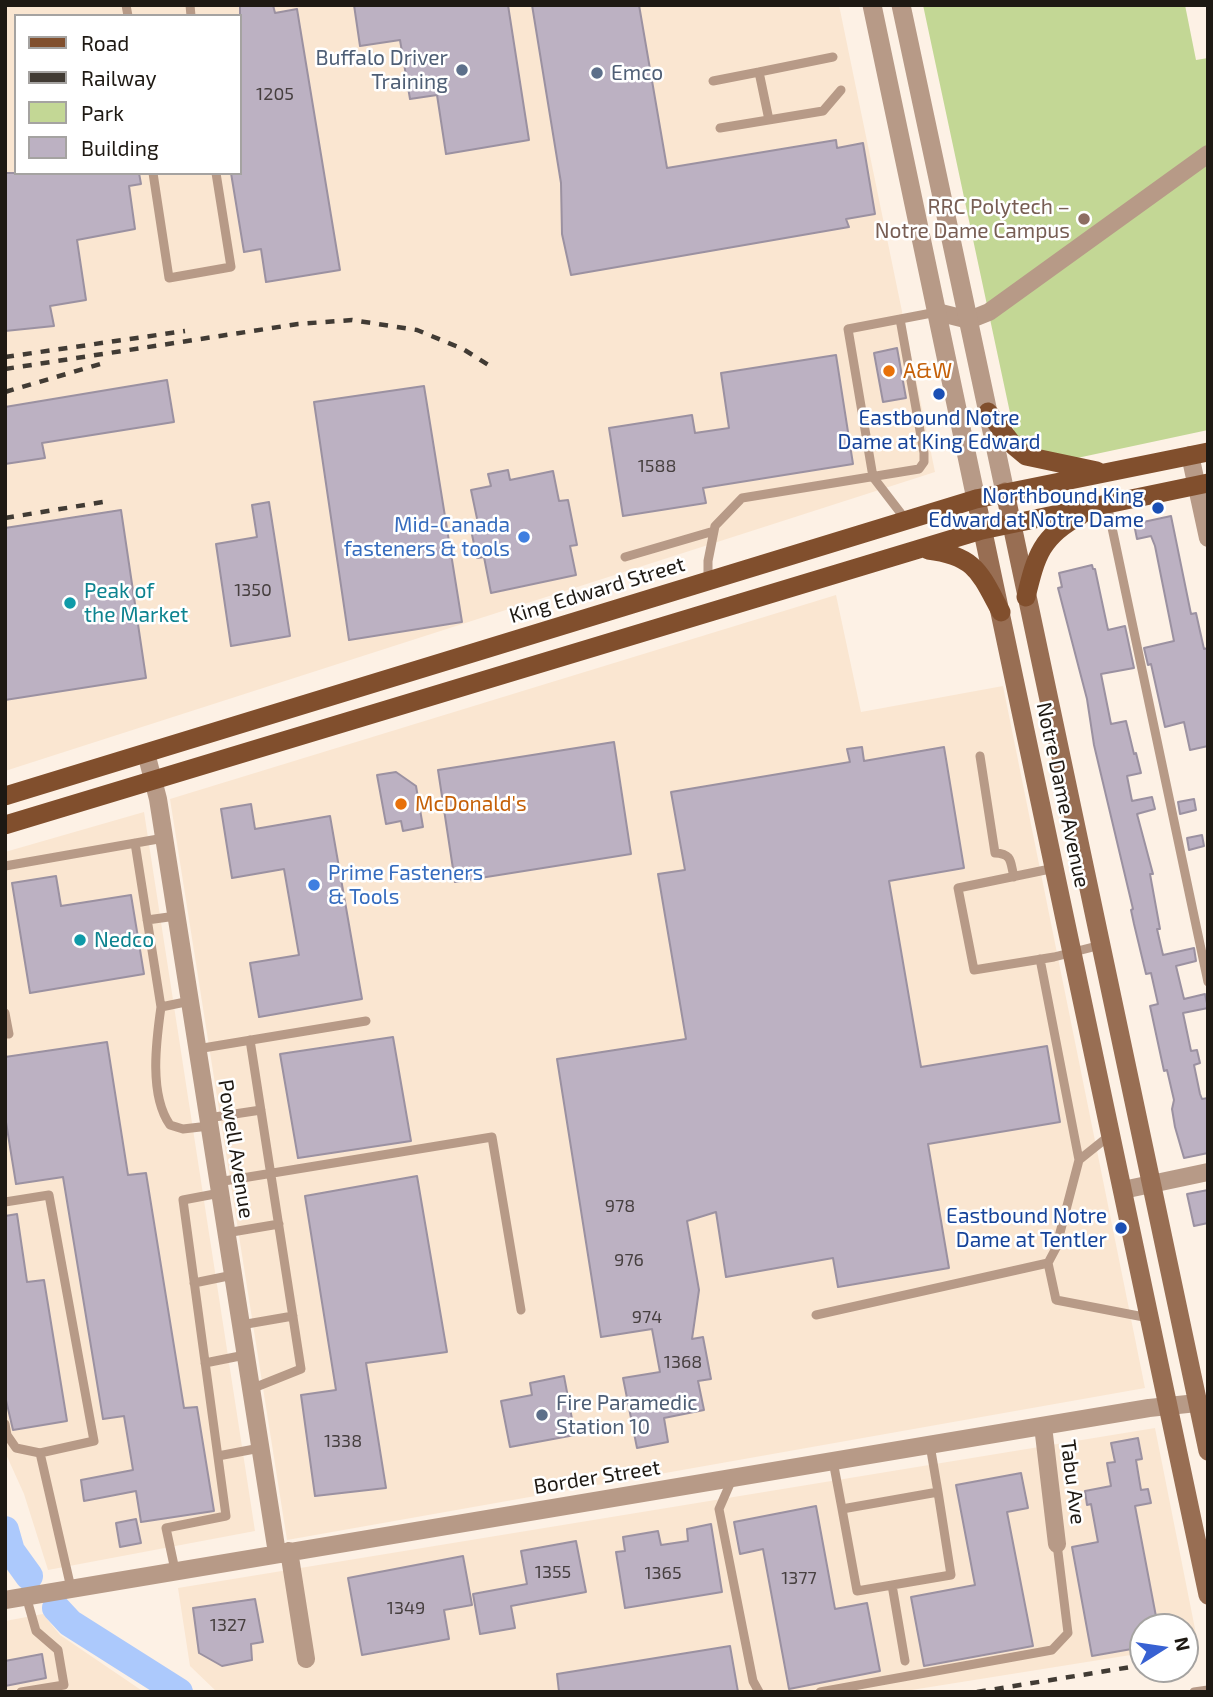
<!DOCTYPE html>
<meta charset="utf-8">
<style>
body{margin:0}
#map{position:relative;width:1213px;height:1697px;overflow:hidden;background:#fdf1e5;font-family:"Exo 2",sans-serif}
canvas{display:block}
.frame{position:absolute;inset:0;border:7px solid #1e1913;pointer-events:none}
.legend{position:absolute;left:14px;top:14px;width:228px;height:161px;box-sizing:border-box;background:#fff;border:2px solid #a5a3a1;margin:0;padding:9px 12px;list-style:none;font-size:21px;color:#1e1913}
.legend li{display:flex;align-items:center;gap:14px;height:35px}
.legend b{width:35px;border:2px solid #a5a3a1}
.north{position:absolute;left:1129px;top:1613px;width:70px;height:70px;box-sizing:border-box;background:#fff;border:2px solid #a5a3a1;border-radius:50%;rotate:78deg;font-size:19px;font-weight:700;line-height:28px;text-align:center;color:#1e1913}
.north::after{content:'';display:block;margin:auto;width:24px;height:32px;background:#3861d2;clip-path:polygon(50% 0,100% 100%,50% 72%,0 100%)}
</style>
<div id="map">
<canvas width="1213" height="1697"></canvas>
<div class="frame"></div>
<ul class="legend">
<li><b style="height:9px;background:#814f2d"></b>Road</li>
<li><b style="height:9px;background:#413b34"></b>Railway</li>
<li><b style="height:19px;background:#c3d795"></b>Park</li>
<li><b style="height:19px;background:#bcb1c2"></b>Building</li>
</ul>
<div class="north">N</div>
</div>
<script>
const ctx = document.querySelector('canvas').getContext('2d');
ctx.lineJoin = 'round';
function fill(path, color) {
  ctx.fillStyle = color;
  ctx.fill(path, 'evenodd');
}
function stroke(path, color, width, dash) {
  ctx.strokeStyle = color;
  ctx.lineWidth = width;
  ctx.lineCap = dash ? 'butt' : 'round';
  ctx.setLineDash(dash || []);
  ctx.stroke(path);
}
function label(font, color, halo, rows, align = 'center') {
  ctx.font = font + ' "Exo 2",sans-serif';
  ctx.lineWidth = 5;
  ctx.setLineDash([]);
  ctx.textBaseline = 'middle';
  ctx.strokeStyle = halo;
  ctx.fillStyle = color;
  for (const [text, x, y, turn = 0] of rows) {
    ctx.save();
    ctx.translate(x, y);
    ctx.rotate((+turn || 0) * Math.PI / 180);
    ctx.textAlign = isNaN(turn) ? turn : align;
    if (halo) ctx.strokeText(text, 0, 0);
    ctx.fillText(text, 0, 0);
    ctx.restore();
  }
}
fill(new Path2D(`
 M 5,5 L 839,5 L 935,472 L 5,771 ZM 16,16 L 240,16 L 240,173 L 16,173 Z
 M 836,595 L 861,712 L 1003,686 L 1145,1388 L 287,1540 L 170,799 Z
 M 144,812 L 255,1531 L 48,1570 L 24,1494 L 5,1452 L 5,852 Z
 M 1155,1428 L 1198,1644 L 1185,1646 L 1185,1627 L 1143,1627 L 1143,1653 L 899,1692 L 217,1692 L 190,1666 L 178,1588 Z
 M 43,1614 L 60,1635 L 144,1692 L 5,1692 L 5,1621 Z`), '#fae6d1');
fill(new Path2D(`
 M 923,5 L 1185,5 L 1196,60 L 1208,58 L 1208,430 L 1035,467 L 1019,455 Z`), '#c3d795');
stroke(new Path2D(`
 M 5,1530 L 11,1551 L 29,1576
 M 56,1608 L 70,1623 L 179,1692`), '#acc9fc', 28);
const building = new Path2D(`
 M 240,5 L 273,5 L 275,13 L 297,9 L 340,270 L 266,282 L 261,249 L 244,252 L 231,173 L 240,173 Z
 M 354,5 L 508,5 L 529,140 L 446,154 L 437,95 L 410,99 L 400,40 L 360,46 Z
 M 532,5 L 639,5 L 667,168 L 836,140 L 837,148 L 863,143 L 875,214 L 846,219 L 849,227 L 571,275 L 562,234 L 561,183 Z
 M 5,173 L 139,173 L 141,184 L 129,186 L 135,229 L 77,240 L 86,300 L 50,306 L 54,326 L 5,331 Z
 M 897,348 L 906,398 L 883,402 L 874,353 Z
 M 836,355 L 853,464 L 703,488 L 706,503 L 623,516 L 609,428 L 692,415 L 695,433 L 729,428 L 721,373 Z
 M 167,380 L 174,422 L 42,443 L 45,458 L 5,464 L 5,407 Z
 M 424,386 L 462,622 L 349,640 L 314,402 Z
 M 508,470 L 510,480 L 553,471 L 559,501 L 568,500 L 577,545 L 570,546 L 576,575 L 491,593 L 484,557 L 477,558 L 471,530 L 479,528 L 471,490 L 491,486 L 488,474 Z
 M 269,502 L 290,636 L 231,646 L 216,544 L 257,537 L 252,505 Z
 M 121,510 L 146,678 L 5,700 L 5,528 Z
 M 1171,516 L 1191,614 L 1196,613 L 1204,649 L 1208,648 L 1208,746 L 1190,750 L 1184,722 L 1165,727 L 1151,664 L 1148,665 L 1144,648 L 1174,641 L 1155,546 L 1151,536 L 1137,539 L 1134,524 Z
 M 1092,565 L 1093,569 L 1095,569 L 1108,630 L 1125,626 L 1134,668 L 1101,674 L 1111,724 L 1126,721 L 1134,754 L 1136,753 L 1141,773 L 1127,776 L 1132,801 L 1152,797 L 1155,809 L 1137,814 L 1153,874 L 1150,874 L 1160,929 L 1157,929 L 1163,955 L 1194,948 L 1196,961 L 1176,966 L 1184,999 L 1205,994 L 1208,1008 L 1183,1013 L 1191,1051 L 1197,1050 L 1200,1063 L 1194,1065 L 1200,1094 L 1202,1099 L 1208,1098 L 1208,1153 L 1184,1158 L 1175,1127 L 1172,1109 L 1174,1100 L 1167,1070 L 1164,1071 L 1150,1006 L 1158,1004 L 1151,973 L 1146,974 L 1134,924 L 1131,910 L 1133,909 L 1094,745 L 1087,699 L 1058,588 L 1062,587 L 1059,573 Z
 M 614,742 L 631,854 L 455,882 L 438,770 Z
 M 862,747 L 864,761 L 944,747 L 964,868 L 889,881 L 921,1067 L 1047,1046 L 1060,1122 L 928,1144 L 949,1268 L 838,1287 L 833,1258 L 726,1277 L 716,1212 L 687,1221 L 699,1290 L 692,1339 L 703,1337 L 711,1379 L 698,1381 L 704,1410 L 664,1418 L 668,1442 L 637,1448 L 623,1378 L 660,1372 L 652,1329 L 601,1337 L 557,1059 L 686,1039 L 658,874 L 685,870 L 671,792 L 850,762 L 847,749 Z
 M 396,772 L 416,786 L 423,827 L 403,831 L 401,821 L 386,824 L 377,775 Z
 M 1194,799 L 1196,810 L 1180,814 L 1178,802 Z
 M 251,804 L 255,829 L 330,816 L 362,999 L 259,1017 L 250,963 L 299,955 L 284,869 L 232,878 L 221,809 Z
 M 1202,835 L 1204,846 L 1189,850 L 1187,838 Z
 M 56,876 L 61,906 L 131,895 L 144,974 L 30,993 L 12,883 Z
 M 393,1037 L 411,1141 L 298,1158 L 280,1054 Z
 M 107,1042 L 128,1175 L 146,1173 L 184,1408 L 197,1407 L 214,1511 L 141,1522 L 136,1491 L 84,1501 L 81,1480 L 133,1470 L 124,1416 L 103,1419 L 63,1177 L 16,1184 L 5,1116 L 5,1057 Z
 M 417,1176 L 447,1352 L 366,1363 L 386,1488 L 315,1496 L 301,1395 L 336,1390 L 305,1196 Z
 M 1208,1190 L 1208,1223 L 1194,1226 L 1187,1194 Z
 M 17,1214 L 27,1282 L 44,1280 L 67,1421 L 13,1430 L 5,1396 L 5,1216 Z
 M 564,1376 L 575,1435 L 510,1447 L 501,1401 L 532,1395 L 530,1383 Z
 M 1138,1438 L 1142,1459 L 1136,1460 L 1141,1490 L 1148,1489 L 1151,1503 L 1135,1506 L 1158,1627 L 1143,1627 L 1143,1647 L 1092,1656 L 1072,1547 L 1098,1542 L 1091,1504 L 1087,1505 L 1085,1491 L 1111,1486 L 1107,1463 L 1115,1462 L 1111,1443 Z
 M 1021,1473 L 1028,1508 L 1007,1512 L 1033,1646 L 924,1666 L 911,1597 L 975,1585 L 956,1485 Z
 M 816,1506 L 835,1609 L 867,1603 L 880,1671 L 789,1689 L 763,1549 L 740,1554 L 734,1522 Z
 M 136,1519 L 141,1543 L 120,1547 L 116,1523 Z
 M 711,1524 L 722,1592 L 625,1608 L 616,1552 L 625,1551 L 623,1537 L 658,1531 L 661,1545 L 688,1541 L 687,1529 Z
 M 576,1541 L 586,1592 L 511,1606 L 515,1628 L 480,1634 L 473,1594 L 527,1584 L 521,1551 Z
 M 463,1556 L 472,1605 L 444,1610 L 449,1639 L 362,1655 L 348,1578 Z
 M 255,1599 L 263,1642 L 251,1644 L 252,1660 L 222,1666 L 199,1653 L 193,1608 Z
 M 730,1646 L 738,1692 L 559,1692 L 557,1674 Z
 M 42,1654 L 46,1678 L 5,1686 L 5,1661 Z`);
fill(building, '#bcb1c2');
stroke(building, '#9b91a1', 2);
stroke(new Path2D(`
 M 126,5 L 128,16
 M 190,5 L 191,16
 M 713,81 L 759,72
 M 769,120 L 759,72 L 833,57
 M 720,128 L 823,111 L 841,90
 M 153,173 L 169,278 L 231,267 L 216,173
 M 1107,504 L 1208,982
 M 906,520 L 873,477 L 848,329 L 937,312
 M 625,557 L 714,531
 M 708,580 L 708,561 L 715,526 L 742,498 L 919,469 L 924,462 L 924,453 L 900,319
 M 980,756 L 995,853 C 1013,854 1010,862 1014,877
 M 135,843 L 161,1007 L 190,1001
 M 5,866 L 164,838
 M 1055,868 L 958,888 L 974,970 L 1054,957 L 1101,945
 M 147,920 L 176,916
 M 1040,959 L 1079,1160 L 1109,1136
 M 161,1007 C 156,1042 149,1095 170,1125 L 183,1129 L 209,1126
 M 5,1013 L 9,1034 L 5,1034
 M 250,1040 L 301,1369 L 251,1389
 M 197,1049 L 366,1021
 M 208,1118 L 261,1110
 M 218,1182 L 492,1137 L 521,1310
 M 5,1202 L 49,1195 L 94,1441 L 40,1453 L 71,1588
 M 226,1233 L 279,1224
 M 1048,1263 L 1056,1300 L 1149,1318
 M 194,1283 L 233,1275
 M 816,1315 L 1048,1263 L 1056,1248 L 1079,1160
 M 241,1325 L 293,1316
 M 205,1363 L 245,1355
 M 5,1424 L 7,1435 L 16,1448 L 40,1453
 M 218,1456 L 260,1448
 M 833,1461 L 842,1509 L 938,1492 L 930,1445
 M 733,1477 L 719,1509 L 753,1681 L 759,1692
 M 842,1509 L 857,1591 L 951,1575 L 938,1492
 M 175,1570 L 166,1528 L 226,1516 L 183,1200 L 220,1193
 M 892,1585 L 905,1661
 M 21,1692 L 64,1685 L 58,1650 L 36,1631 L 26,1596
 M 820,1692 L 1052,1650 L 1068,1633 L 1057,1544
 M 1194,1692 L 1208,1690`), '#b79a87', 9);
stroke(new Path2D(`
 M 937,312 L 969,320 L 989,312 L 1208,154
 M 1190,455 L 1208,538
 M 146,753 L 158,799 L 277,1553
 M 1123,1190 L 1208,1172
 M 1043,1426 L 1057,1544
 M 289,1551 L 306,1659
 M 5,1600 L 1149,1408 L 1197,1403`), '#b79a87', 18);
stroke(new Path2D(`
 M 872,5 L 976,499
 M 901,5 L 1005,492`), '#b79a87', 19);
stroke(new Path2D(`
 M 1005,492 L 1208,1451
 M 976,499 L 1208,1595`), '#986e53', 19);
stroke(new Path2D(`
 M 988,412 L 1014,446 L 1026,456 L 1097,471
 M 928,550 C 976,556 980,573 1001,612
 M 1026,597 C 1036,556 1041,536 1081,515
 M 5,796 L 976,499 L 1208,452
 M 5,825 L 982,530 L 1208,483`), '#814f2d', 19);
stroke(new Path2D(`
 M 5,357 L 185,331
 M 5,369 L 298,324 L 352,320 L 417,330 L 463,349 L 495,369
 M 5,392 L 107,362
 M 5,518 L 103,502
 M 1185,1659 L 1190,1658
 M 977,1692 L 1143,1665`), '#413b34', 4.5, [9, 9]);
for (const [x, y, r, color] of [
 [462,70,7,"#5c6f8a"],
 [597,73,7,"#5c6f8a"],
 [1084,219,7,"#8d6e63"],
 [889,371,7,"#e8710a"],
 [939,394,7,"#1a4fb4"],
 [1158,508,7,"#1a4fb4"],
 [524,537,7,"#3f7fe0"],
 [70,603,7,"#0f9aa8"],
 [401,804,7,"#e8710a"],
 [314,885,7,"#3f7fe0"],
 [80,940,7,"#0f9aa8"],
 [1121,1228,7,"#1a4fb4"],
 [542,1415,7,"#5c6f8a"]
]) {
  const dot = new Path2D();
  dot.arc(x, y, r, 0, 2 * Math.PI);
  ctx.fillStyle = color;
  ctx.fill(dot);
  stroke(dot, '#fff', 2.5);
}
label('18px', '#463f3f', null, [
 ["1205",275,94],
 ["1588",657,466],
 ["1350",253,590],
 ["978",620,1206],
 ["976",629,1260],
 ["974",647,1317],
 ["1368",683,1362],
 ["1338",343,1441],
 ["1355",553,1572],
 ["1365",663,1573],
 ["1377",799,1578],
 ["1349",406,1608],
 ["1327",228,1625]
]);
label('21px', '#4e5e75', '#fff', [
 ["Buffalo Driver",448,58,"right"],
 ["Training",448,82,"right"],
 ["Emco",611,73],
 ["Fire Paramedic",556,1403],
 ["Station 10",556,1427]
], 'left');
label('21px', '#785e54', '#fff', [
 ["RRC Polytech –",1070,207],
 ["Notre Dame Campus",1070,231]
], 'right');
label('21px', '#c56008', '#fff', [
 ["A&W",903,371],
 ["McDonald's",415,804]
], 'left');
label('21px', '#164399', '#fff', [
 ["Eastbound Notre",939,418,"center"],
 ["Dame at King Edward",939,442,"center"],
 ["Northbound King",1144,496],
 ["Edward at Notre Dame",1144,520],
 ["Eastbound Notre",1107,1216],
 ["Dame at Tentler",1107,1240]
], 'right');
label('21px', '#366cbe', '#fff', [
 ["Mid-Canada",510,525],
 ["fasteners & tools",510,549],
 ["Prime Fasteners",328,873,"left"],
 ["& Tools",328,897,"left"]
], 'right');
label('21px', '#1e1913', '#fff', [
 ["King Edward Street",597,590,-17],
 ["Notre Dame Avenue",1063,795,78],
 ["Powell Avenue",236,1149,81],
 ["Border Street",597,1477,-9],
 ["Tabu Ave",1073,1482,83]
]);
label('21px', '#0d838f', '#fff', [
 ["Peak of",84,591],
 ["the Market",84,615],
 ["Nedco",94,940]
], 'left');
</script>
